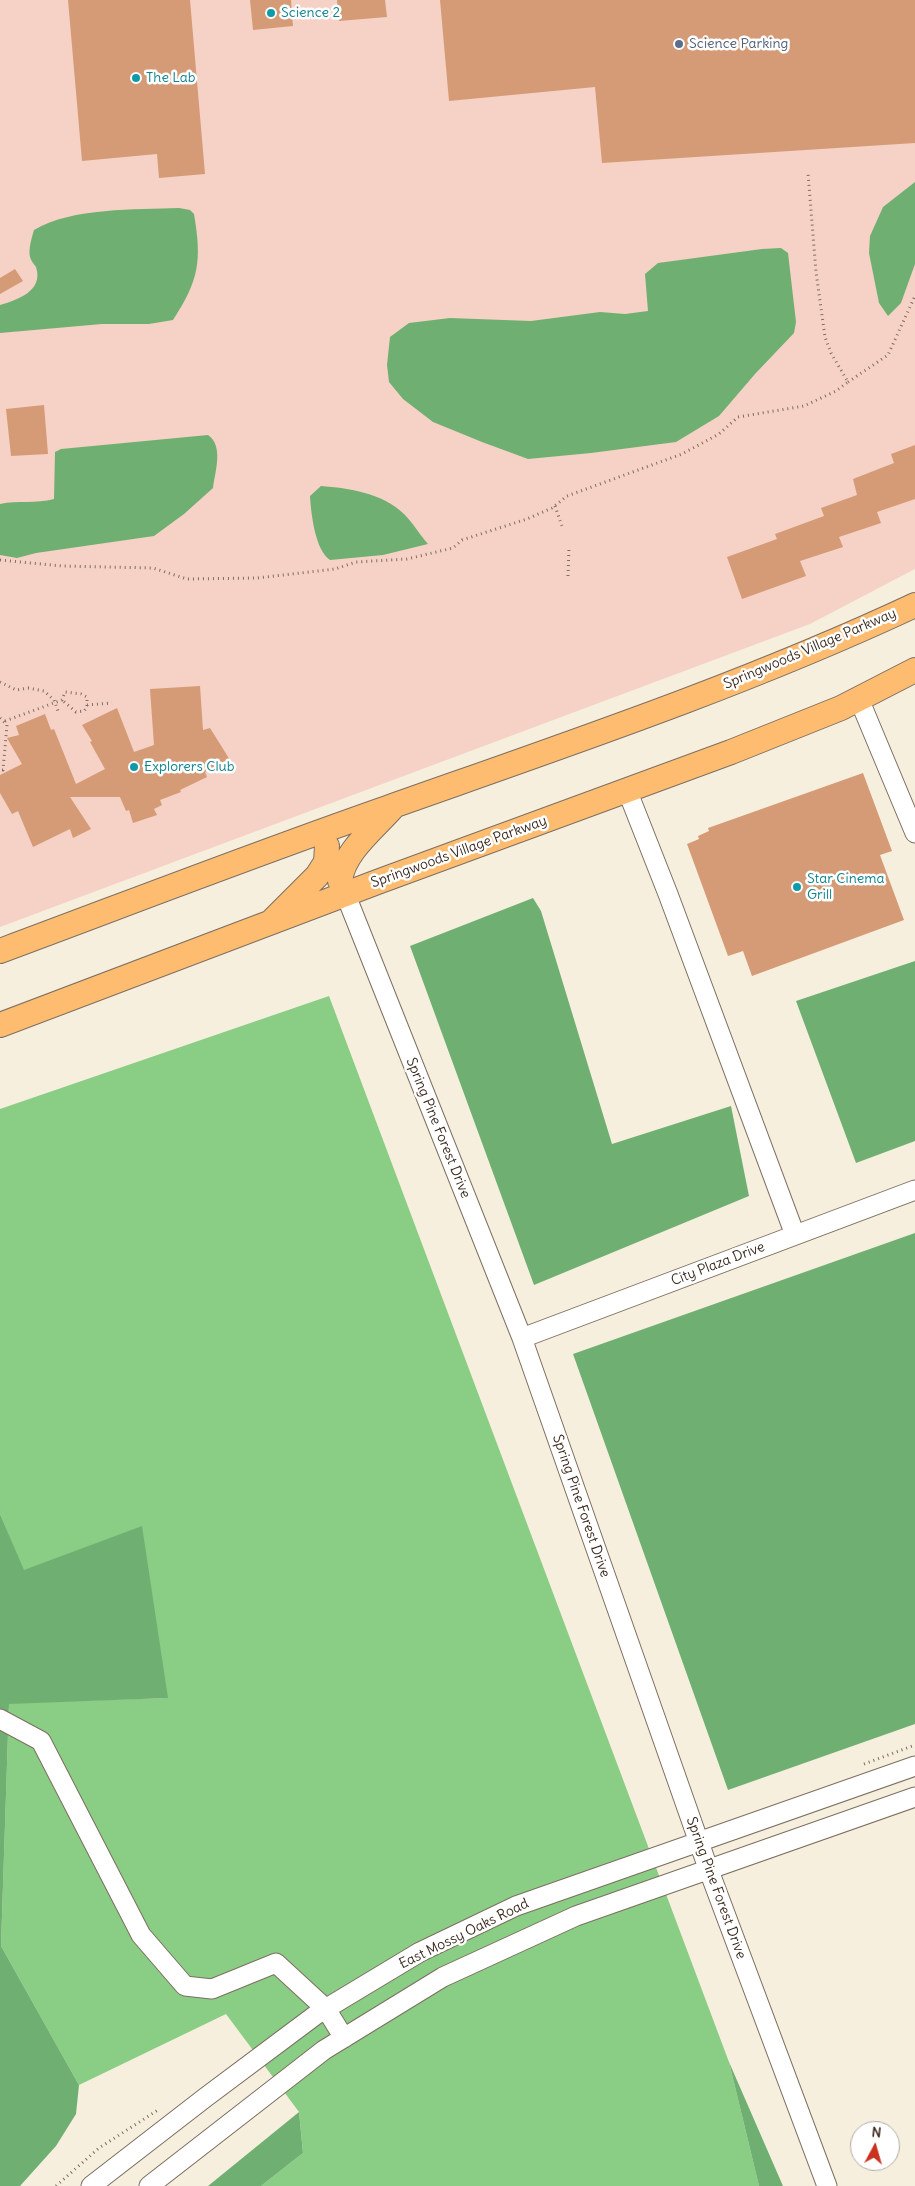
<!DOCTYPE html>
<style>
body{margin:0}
#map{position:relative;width:915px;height:2186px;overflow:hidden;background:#f7efde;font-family:Delius,sans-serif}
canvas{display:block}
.north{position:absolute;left:850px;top:2121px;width:50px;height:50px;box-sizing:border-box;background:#fff;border:1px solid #b1aaa5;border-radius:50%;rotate:6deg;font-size:14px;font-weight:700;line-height:20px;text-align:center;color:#3b2a1e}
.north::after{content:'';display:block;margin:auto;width:18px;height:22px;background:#c8321e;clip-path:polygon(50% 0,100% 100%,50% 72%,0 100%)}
</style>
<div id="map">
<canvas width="915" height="2186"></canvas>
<div class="north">N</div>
</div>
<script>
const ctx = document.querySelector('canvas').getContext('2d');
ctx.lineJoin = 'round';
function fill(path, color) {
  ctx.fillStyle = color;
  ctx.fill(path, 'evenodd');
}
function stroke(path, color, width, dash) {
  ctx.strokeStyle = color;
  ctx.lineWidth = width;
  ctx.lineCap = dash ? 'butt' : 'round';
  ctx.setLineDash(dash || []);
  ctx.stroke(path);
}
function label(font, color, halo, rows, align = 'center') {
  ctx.font = font + ' Delius,sans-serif';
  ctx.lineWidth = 5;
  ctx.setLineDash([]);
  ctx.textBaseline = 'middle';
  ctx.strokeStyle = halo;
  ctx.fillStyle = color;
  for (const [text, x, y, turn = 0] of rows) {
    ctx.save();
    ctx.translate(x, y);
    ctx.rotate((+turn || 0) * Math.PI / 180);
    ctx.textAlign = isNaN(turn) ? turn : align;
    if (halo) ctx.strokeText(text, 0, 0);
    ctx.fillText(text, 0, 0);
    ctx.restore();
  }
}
fill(new Path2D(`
 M 0,0 L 915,0 L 915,569 L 810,624 L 0,927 Z`), '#f6d1c5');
fill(new Path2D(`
 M 329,996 L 729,2062 L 759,2186 L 261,2186 L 303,2153 L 299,2112 L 226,2014 L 79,2085 L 1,1946 L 9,1703 L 167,1698 L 23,1570 L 0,1514 L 0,1109 Z`), '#8acd85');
fill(new Path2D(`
 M 915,182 L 915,264 L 901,303 L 888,316 L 879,303 L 869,253 L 870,236 L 883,207 Z
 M 179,208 L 190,210 L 194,214 C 202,261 199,280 173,320 L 149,324 L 102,324 L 0,333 L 0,305 C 17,300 44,291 36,267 C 34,264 31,261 30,257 C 28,249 32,237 34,230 C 73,207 135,210 179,208 Z
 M 781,248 L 788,253 L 796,322 L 794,333 L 755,374 L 719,416 L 676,442 L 591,453 L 528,459 L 482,442 L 433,422 L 403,399 L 389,382 L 387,365 L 390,337 L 409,323 L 450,318 L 531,321 L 600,312 L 625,314 L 648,311 L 645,274 L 658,263 L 762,249 Z
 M 208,435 C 224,446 215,472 213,488 L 184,514 L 154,536 L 36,553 L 17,558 L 0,555 L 0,504 C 18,500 36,504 54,499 L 55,452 L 61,449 Z
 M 321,486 C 349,488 382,493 404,514 C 413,523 420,535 428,544 L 383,555 L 330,560 C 315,550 311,513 310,496 Z
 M 533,898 L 541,911 L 612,1144 L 731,1106 L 749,1196 L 534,1285 L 410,946 Z
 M 915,961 L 915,1141 L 856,1163 L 796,1001 Z
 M 915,1233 L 915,1724 L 728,1790 L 573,1354 Z
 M 0,1514 L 24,1570 L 142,1526 L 168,1698 L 9,1704 L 1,1946 L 79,2085 L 76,2114 L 56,2146 L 20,2186 L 0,2186 Z
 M 729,2062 L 783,2186 L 759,2186 Z
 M 299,2112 L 303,2153 L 261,2186 L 208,2186 Z`), '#6fb072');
fill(new Path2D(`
 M 68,0 L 190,0 L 205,174 L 159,178 L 157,154 L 82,161 Z
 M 250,0 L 291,0 L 293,26 L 253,30 Z
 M 337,0 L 385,0 L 387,17 L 339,21 Z
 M 440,0 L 915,0 L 915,143 L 602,163 L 595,87 L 449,101 Z
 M 15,269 L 23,281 L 0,294 L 0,278 Z
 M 44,405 L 48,454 L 11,456 L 6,409 Z
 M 915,445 L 915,499 L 877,512 L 881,523 L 839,537 L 843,547 L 800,561 L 806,576 L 742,599 L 727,557 L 777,539 L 775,534 L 824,516 L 821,508 L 857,495 L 853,479 L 894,463 L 891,454 Z
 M 200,686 L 203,730 L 210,728 L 230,760 L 205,772 L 207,777 L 180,790 L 181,792 L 160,800 L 162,805 L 154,809 L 157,815 L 133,823 L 129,810 L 126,811 L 120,797 L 70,797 L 91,829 L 73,838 L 70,829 L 33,847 L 18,811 L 12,814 L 0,793 L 0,775 L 22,764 L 7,738 L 19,735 L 16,726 L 45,714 L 51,730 L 54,729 L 76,784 L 105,769 L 90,742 L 92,741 L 82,725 L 117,708 L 134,752 L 154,745 L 150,689 Z
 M 863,773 L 892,851 L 880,855 L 904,920 L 752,976 L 743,951 L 728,956 L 687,844 L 699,839 L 698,836 L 709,831 L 708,828 Z`), '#d49b76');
const minor = new Path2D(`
 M 859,699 L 915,833
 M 627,790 L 668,894 L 795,1235
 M 341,883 L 522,1338 L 708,1868 L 827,2186
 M 522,1338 L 915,1190
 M 0,1719 L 41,1741 L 141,1935 L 185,1986 L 212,1989 L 276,1963 L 326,2009 L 344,2038
 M 91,2186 L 206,2097 L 317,2014 L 420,1952 L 516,1906 L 915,1766
 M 149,2186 L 324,2050 L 443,1977 L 576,1916 L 915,1797`);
const major = new Path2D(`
 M 340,881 C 343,852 375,828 394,806
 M 273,920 L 317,876 L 326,862 L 327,846
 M 0,951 C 129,903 258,853 387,808 C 565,745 744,685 915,605
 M 0,1025 L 380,881 L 731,752 L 841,708 L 915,670`);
stroke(minor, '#7d6f61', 21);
stroke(major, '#7d6f61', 26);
stroke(new Path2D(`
 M 848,382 L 888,355 L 915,296
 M 555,506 L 563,529
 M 0,560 L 62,566 L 153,568 L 187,579 L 257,578 L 335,569 L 356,562 L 407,559 L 453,548 L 462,540 L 527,519 L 552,508 L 567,496 L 682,454 L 719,434 L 738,417 L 804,406 L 836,391 L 848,382 L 831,353 L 825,337 L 816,272 L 808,173
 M 568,576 L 569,547
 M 0,682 L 16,690 L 28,688 L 44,691 L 54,700 L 58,711
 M 87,705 L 112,703
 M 0,718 L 7,725 L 3,770 L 0,770
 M 5,721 L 62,700 L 65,692 L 81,694 L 87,697 L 87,707 L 84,711 L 76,712 L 62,700
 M 864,1764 L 915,1745
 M 56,2186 L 99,2148 L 158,2110`), '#7d6f61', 3, [1, 4]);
stroke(minor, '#fff', 19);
stroke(major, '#febc70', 24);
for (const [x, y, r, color] of [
 [271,13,5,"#0f9aa8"],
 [679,44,5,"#5c6f8a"],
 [136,78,5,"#0f9aa8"],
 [134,767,5,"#0f9aa8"],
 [797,887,5,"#0f9aa8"]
]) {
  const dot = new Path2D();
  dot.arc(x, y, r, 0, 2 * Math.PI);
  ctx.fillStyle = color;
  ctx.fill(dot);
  stroke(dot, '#fff', 2);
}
label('14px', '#0d838f', '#fff', [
 ["Science 2",281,13],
 ["The Lab",146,78],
 ["Explorers Club",144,767],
 ["Star Cinema",807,879],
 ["Grill",807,895]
], 'left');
label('14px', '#4e5e75', '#fff', [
 ["Science Parking",689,44]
], 'left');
label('14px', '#3b2a1e', '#fff', [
 ["Springwoods Village Parkway",810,649,-23],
 ["Springwoods Village Parkway",459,852,-20],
 ["Spring Pine Forest Drive",438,1128,68],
 ["City Plaza Drive",718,1264,-21],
 ["Spring Pine Forest Drive",581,1506,71],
 ["Spring Pine Forest Drive",716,1888,70],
 ["East Mossy Oaks Road",464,1934,-26]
]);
</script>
